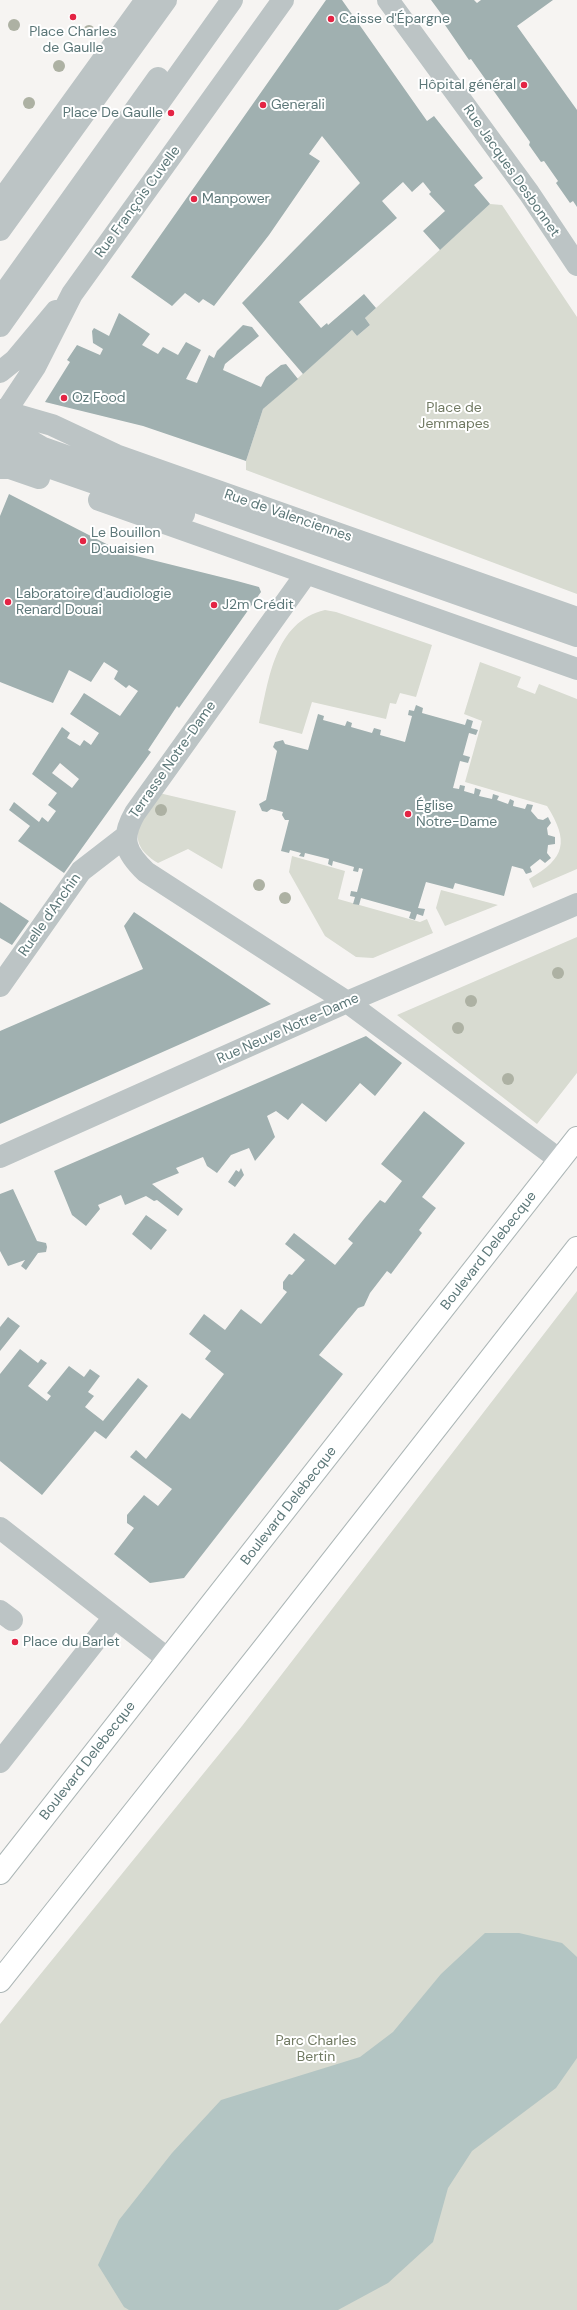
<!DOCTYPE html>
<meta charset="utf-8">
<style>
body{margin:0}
canvas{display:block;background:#f6f4f2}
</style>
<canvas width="577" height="2310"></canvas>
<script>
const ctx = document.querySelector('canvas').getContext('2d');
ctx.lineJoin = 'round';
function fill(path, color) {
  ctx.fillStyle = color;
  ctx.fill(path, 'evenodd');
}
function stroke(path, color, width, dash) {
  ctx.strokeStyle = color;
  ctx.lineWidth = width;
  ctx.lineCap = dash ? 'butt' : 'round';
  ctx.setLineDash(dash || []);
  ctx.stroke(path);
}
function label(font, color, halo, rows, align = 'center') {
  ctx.font = font + ' "DM Sans",sans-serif';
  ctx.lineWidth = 4;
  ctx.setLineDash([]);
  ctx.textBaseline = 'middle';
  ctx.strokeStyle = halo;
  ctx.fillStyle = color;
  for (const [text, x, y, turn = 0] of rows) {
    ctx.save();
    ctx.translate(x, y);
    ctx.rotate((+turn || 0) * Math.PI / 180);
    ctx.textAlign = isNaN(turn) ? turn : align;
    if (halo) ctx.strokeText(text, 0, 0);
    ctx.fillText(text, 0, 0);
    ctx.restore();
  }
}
fill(new Path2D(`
 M 490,204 L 502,205 L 577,317 L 577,594 L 246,470 L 246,461 L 263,409 L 352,330 L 357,336 L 370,325 L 365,318 Z
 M 325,610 L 336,612 L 432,645 L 416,697 L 400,693 L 396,704 L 390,703 L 386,719 L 312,702 L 302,734 L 259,723 C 269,680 274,622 325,610 Z
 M 480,662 L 521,677 L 517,687 L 535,694 L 539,684 L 577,699 L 577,869 L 533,888 L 529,879 C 566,858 569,841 547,806 L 465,782 L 482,721 L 464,714 Z
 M 159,793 L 236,811 L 222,869 L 188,849 L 158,863 C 122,841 142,820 159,793 Z
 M 292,856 L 345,871 L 338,899 L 420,922 L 427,919 L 433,933 L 373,958 L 356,957 L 325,936 L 289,872 Z
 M 441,890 L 498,905 L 445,926 L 436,908 Z
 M 577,937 L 577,1073 L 537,1124 L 397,1015 Z
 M 577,1291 L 577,2310 L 0,2310 L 0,2024 L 242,1726 Z`), '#d8dbd1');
fill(new Path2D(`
 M 485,1933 L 519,1933 L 562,1943 L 577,1957 L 577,2058 L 556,2088 L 472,2151 L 448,2188 L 433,2242 L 388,2283 L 338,2310 L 129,2310 L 124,2307 L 98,2265 L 119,2220 L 172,2153 L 221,2100 L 360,2057 L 393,2032 L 441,1974 Z`), '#b3c5c3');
fill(new Path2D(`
 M 326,0 L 342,0 L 427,121 L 434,116 L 483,178 L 474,185 L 490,204 L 440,250 L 423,231 L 445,211 L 429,194 L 431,192 L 423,182 L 412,192 L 403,182 L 382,201 L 397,218 L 299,302 L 321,328 L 327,323 L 328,325 L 364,294 L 376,308 L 365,318 L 370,325 L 357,336 L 352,330 L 303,374 L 242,303 L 360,183 L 322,136 L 309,154 L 320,161 L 269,235 L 214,306 L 203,299 L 199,303 L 185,293 L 172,306 L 131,277 Z
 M 431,0 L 474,0 L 477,3 L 481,0 L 553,0 L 517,26 L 577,110 L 577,207 L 573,201 L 570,203 L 556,183 L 558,181 L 544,161 L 541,162 L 529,145 L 530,142 L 471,59 L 469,60 L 445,25 L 448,23 Z
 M 119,313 L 150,334 L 142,345 L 158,354 L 163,347 L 178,355 L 186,342 L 201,350 L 186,379 L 197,383 L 209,355 L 214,358 L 217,351 L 243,325 L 252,327 L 259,336 L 225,364 L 223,370 L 261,387 L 266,377 L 281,365 L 286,364 L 298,379 L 263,409 L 246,461 L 143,426 L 45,402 L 70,362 L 67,360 L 77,345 L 100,355 L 103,349 L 93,343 L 92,331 L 94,328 L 109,336 Z
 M 9,494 L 124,553 L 237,581 L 259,587 L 261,592 L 179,708 L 177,706 L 148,750 L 151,752 L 64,873 L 18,841 L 30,826 L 9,810 L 14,802 L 39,822 L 42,817 L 48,822 L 56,811 L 48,805 L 57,793 L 32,774 L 62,727 L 70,733 L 67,738 L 80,746 L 84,740 L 91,745 L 99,733 L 70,714 L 77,704 L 84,693 L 120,716 L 138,691 L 129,685 L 126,688 L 114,679 L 118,671 L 104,662 L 91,682 L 69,670 L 53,703 L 0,682 L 0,516 ZM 60,763 L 79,779 L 72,788 L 52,773 Z
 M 416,705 L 423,708 L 422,713 L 465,725 L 467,719 L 473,721 L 471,728 L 478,730 L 476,735 L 469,733 L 463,755 L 470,757 L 468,763 L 460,761 L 453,788 L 459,789 L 460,785 L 465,786 L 464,791 L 474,794 L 475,788 L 481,790 L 479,796 L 492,799 L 493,794 L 499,796 L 497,800 L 508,804 L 510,799 L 514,801 L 513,806 L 525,809 L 527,804 L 533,805 L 531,811 L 538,819 L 543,820 L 548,817 L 551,823 L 547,828 L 548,835 L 555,837 L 555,844 L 548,845 L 547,853 L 551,858 L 545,863 L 540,859 L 530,867 L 532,872 L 526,874 L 523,869 L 512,866 L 504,896 L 455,883 L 453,889 L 426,882 L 418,908 L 425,909 L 423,916 L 417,914 L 415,920 L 409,918 L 411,912 L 361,898 L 359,905 L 353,904 L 355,897 L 350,896 L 351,891 L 357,892 L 363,869 L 359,868 L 358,872 L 353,871 L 354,867 L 333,861 L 332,866 L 328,864 L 329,859 L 305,853 L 304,857 L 299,856 L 301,853 L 290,850 L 289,853 L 281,851 L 289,820 L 285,820 L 282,815 L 283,812 L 271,809 L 267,812 L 262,811 L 259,804 L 266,800 L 277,751 L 273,747 L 275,742 L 283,740 L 285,744 L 308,750 L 318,714 L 324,716 L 323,720 L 345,726 L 347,721 L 352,723 L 351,727 L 372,733 L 374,728 L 381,730 L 380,735 L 405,742 L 412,716 L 408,715 L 409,710 L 414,711 Z
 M 0,902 L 29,921 L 12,945 L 0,938 Z
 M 134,912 L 271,1004 L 0,1124 L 0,1031 L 143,969 L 124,926 Z
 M 366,1036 L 402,1063 L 375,1096 L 360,1083 L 326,1122 L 302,1103 L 288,1120 L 276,1111 L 267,1116 L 275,1137 L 255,1161 L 249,1148 L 231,1155 L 217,1173 L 207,1166 L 203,1157 L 176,1168 L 179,1173 L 152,1184 L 183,1209 L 178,1216 L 157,1200 L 154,1201 L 146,1196 L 125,1205 L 121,1195 L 98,1205 L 100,1209 L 86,1226 L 72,1215 L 54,1171 Z
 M 424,1111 L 465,1143 L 422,1197 L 436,1208 L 419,1230 L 422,1233 L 391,1274 L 387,1271 L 370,1293 L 364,1306 L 358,1308 L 319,1355 L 343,1374 L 184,1578 L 150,1583 L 114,1554 L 134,1528 L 127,1523 L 127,1515 L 144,1495 L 158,1506 L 172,1489 L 130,1457 L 136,1450 L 146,1459 L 182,1413 L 190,1419 L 224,1374 L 205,1359 L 211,1351 L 189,1334 L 204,1314 L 225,1330 L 241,1309 L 261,1324 L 287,1292 L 283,1289 L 283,1282 L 289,1274 L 292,1275 L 305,1260 L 285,1244 L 294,1233 L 335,1265 L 353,1243 L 348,1239 L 364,1219 L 380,1200 L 385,1203 L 402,1181 L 381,1164 Z
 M 241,1168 L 244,1175 L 235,1187 L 228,1182 L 236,1170 L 239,1172 Z
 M 13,1189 L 37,1241 L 46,1243 L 47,1247 L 46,1252 L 38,1253 L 26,1270 L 21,1266 L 25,1260 L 8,1266 L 0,1251 L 0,1194 Z
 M 146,1215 L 167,1230 L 151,1250 L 132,1234 Z
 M 8,1317 L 20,1326 L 0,1351 L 0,1327 Z
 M 20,1349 L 38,1363 L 41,1359 L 47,1363 L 28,1386 L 47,1401 L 51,1396 L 47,1393 L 69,1366 L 84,1377 L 90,1369 L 100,1376 L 88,1392 L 94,1396 L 85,1407 L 103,1421 L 138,1378 L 148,1386 L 106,1439 L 95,1431 L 42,1495 L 0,1461 L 0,1374 Z`), '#a0b0b0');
const major = new Path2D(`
 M 0,1873 L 577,1138
 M 0,1981 L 263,1649 L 577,1248`);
stroke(major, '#adb7b7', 24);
stroke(new Path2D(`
 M 388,0 L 529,193 L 577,265
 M 0,202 L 146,0
 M 0,230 L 166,0
 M 0,299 L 158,78
 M 0,326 L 232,0
 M 0,372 L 15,360 L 56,311
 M 0,410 L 52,425 L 116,455 L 577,618
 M 0,420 L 35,367 L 72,294 L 283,0
 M 0,423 L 43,448 L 577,636
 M 0,445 L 37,463 L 184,514
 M 0,468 L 10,468 L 39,478
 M 99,500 L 577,669
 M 306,574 L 135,813 C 120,839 125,852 146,872 L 347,1002 L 560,1160
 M 0,986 L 81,871 L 125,837
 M 0,1157 L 347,1002 L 577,904
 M 0,1528 L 168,1659
 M 0,1611 L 12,1620
 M 0,1762 L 114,1617`), '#bcc4c5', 22);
stroke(major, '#fff', 22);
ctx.fillStyle = '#adb1a3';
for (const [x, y] of [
 [14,25],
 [89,31],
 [59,66],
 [29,103],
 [161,810],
 [259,885],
 [285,898],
 [558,973],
 [471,1001],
 [458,1028],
 [508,1079]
]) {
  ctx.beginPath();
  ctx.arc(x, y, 6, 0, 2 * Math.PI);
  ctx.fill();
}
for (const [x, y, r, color] of [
 [73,17,4,"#e42444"],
 [331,19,4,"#e42444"],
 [524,85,4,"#e42444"],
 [263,105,4,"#e42444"],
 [171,113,4,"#e42444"],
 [194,199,4,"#e42444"],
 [64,398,4,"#e42444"],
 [83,541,4,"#e42444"],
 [8,602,4,"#e42444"],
 [214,605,4,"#e42444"],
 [408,814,4,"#e42444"],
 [15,1642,4,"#e42444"]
]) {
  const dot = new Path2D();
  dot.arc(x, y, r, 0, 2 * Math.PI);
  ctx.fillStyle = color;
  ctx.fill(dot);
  stroke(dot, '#fff', 1.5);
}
label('14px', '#5c7778', '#fff', [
 ["Caisse d'Épargne",339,19],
 ["Place Charles",73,32,"center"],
 ["de Gaulle",73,48,"center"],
 ["Hôpital général",516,85,"right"],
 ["Generali",271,105],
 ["Place De Gaulle",163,113,"right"],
 ["Manpower",202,199],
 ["Oz Food",72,398],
 ["Le Bouillon",91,533],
 ["Douaisien",91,549],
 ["Laboratoire d'audiologie",16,594],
 ["Renard Douai",16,610],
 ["J2m Crédit",222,605],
 ["Église",416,806],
 ["Notre-Dame",416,822],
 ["Place du Barlet",23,1642]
], 'left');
label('14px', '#5c7778', '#fff', [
 ["Rue Jacques Desbonnet",511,171,55],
 ["Rue François Cuvelle",138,202,-54],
 ["Rue de Valenciennes",288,516,19],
 ["Terrasse Notre-Dame",173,760,-55],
 ["Ruelle d'Anchin",50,915,-55],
 ["Rue Neuve Notre-Dame",288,1029,-24],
 ["Boulevard Delebecque",489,1251,-52],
 ["Boulevard Delebecque",289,1506,-52],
 ["Boulevard Delebecque",88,1761,-52]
]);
label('14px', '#717a63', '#fff', [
 ["Place de",454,408],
 ["Jemmapes",454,424],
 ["Parc Charles",316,2041],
 ["Bertin",316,2057]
]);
</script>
